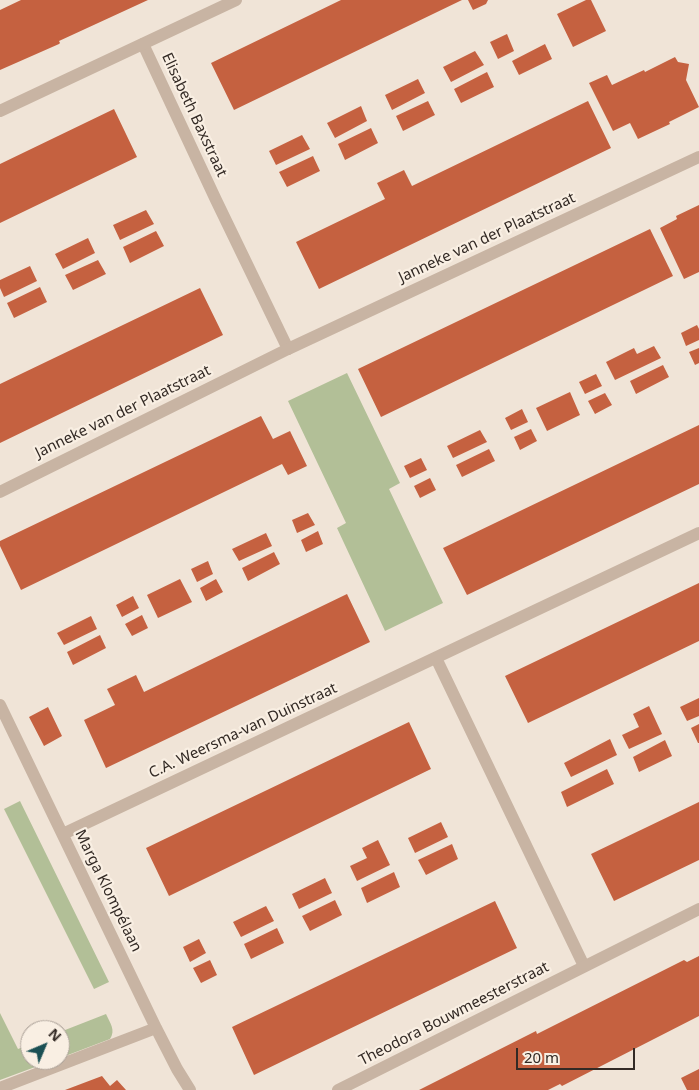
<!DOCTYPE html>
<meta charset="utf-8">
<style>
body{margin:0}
#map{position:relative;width:699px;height:1090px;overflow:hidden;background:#f0e4d7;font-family:"Noto Sans",sans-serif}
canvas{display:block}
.north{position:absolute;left:20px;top:1020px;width:50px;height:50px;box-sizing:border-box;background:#f9efe3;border:1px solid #aaa097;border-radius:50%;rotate:45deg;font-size:14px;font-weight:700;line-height:20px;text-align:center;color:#332a25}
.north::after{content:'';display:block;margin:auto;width:18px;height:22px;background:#1b5054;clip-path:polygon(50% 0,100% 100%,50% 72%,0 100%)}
.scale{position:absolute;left:516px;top:1048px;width:119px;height:22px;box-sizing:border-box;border:2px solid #332a25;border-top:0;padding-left:6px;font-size:15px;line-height:18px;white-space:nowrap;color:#332a25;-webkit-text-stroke:4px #f9efe3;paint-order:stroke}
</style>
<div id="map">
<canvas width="699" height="1090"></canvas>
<div class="north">N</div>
<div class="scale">20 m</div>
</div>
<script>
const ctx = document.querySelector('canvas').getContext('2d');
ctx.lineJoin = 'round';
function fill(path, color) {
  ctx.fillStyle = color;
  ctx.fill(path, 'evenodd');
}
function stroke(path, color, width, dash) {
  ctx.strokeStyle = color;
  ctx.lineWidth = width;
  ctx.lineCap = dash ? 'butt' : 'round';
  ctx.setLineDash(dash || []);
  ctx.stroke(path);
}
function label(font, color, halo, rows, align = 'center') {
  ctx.font = font + ' "Noto Sans",sans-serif';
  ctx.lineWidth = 4.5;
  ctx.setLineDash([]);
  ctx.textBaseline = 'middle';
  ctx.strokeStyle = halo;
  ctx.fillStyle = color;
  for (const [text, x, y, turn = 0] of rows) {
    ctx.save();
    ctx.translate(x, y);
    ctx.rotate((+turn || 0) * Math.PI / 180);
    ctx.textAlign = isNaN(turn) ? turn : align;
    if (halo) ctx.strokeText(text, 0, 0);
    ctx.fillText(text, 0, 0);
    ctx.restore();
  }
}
fill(new Path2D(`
 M 347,373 L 400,483 L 389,489 L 443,603 L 385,631 L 337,528 L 346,523 L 288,401 Z
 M 20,801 L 109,982 L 94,989 L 4,809 Z
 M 0,1013 L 18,1049 L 30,1044 L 30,1060 L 54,1060 L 0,1080 Z
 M 106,1014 C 110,1023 116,1030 110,1039 L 60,1058 L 60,1032 Z`), '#b2bf97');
fill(new Path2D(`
 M 21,0 L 148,0 L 59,41 L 60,43 L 59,44 L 0,70 L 0,10 Z
 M 341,0 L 462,0 L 234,110 L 211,63 Z
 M 468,0 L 488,0 L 486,4 L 473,10 Z
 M 586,0 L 591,0 L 606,31 L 573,47 L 557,14 Z
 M 507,34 L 514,51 L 498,59 L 490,42 Z
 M 545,44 L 552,59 L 519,75 L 512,61 Z
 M 475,51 L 484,65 L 451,82 L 443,67 Z
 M 675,57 L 678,62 L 689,64 L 686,80 L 699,107 L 669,122 L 670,124 L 638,139 L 630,123 L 613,131 L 589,83 L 607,75 L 612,85 L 644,70 L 645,72 Z
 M 487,72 L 494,87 L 461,103 L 454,89 Z
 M 418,79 L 425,93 L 392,110 L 385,95 Z
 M 428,101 L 435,115 L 403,131 L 396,116 Z
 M 588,101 L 611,148 L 319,289 L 296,242 L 385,199 L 377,183 L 404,170 L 412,186 Z
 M 361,106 L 367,121 L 335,138 L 327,123 Z
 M 114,109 L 137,157 L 0,223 L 0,164 Z
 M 371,128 L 378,143 L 345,160 L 338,144 Z
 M 302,135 L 310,149 L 276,165 L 269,151 Z
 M 313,156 L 320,171 L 287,187 L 279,172 Z
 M 699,205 L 699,272 L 684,279 L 660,228 L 677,219 L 676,216 Z
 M 146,210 L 154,224 L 120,240 L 113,225 Z
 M 650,229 L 673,276 L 381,417 L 358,369 Z
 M 156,231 L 164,246 L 130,263 L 123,247 Z
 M 88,238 L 95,253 L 63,269 L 55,254 Z
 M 98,260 L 106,274 L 73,290 L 65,275 Z
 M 30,266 L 37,281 L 4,297 L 0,288 L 0,280 Z
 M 40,287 L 47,302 L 14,318 L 7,303 Z
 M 200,288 L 223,335 L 0,443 L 0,384 Z
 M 697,325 L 699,329 L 699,340 L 686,346 L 681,333 Z
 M 654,346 L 661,358 L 615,380 L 606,362 L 634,348 L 637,354 Z
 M 699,348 L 699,363 L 695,365 L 689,352 Z
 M 663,365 L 669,377 L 636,394 L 630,381 Z
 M 596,374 L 602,386 L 585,394 L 579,382 Z
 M 570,392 L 580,415 L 547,431 L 536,408 Z
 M 605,393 L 612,405 L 595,414 L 588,401 Z
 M 522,409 L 528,422 L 511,430 L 505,418 Z
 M 261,416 L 273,439 L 290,431 L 307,466 L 288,475 L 282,464 L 21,590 L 0,546 L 0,541 Z
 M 699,425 L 699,484 L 467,595 L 443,548 Z
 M 531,429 L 537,441 L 520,450 L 514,437 Z
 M 480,430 L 487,442 L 453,458 L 447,446 Z
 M 489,449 L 495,461 L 462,477 L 456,465 Z
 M 421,458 L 427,470 L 410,478 L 404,466 Z
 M 430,478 L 436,490 L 420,498 L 414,486 Z
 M 308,513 L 315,525 L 297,533 L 292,520 Z
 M 318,531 L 323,544 L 306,552 L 301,540 Z
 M 266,533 L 272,546 L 239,561 L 232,549 Z
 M 274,552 L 280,564 L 248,581 L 242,568 Z
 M 208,561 L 213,574 L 197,582 L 191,569 Z
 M 180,579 L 192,602 L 158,618 L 147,595 Z
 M 216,579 L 223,592 L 206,601 L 200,588 Z
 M 699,583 L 699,641 L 528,723 L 505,676 Z
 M 347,594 L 370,642 L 106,768 L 84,720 L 115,705 L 107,689 L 136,675 L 144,692 Z
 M 133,596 L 139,608 L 122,617 L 116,605 Z
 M 142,615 L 148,628 L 132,636 L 125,624 Z
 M 91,616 L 97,629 L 64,645 L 57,633 Z
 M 100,635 L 106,648 L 73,665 L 67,652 Z
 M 699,698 L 699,716 L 687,721 L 680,707 Z
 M 649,706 L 662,734 L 629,749 L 622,735 L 639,727 L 633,714 Z
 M 48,707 L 62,736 L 44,746 L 29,717 Z
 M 409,722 L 431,769 L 169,896 L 146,848 Z
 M 699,724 L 699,743 L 698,743 L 691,728 Z
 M 610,739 L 617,755 L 571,777 L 564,763 Z
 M 665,740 L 672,756 L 639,772 L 633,757 Z
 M 607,769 L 614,784 L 567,807 L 561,792 Z
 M 699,802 L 699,860 L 614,901 L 591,854 Z
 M 441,822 L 448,837 L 415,853 L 408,838 Z
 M 378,840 L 390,865 L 357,881 L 350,866 L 367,858 L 362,848 Z
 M 452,844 L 458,859 L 426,875 L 418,860 Z
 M 394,872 L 400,887 L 367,903 L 361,888 Z
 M 325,878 L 332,893 L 299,909 L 292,894 Z
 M 335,900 L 342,915 L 310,931 L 302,916 Z
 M 495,901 L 517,948 L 254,1075 L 232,1027 Z
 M 266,906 L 274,921 L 241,937 L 233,922 Z
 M 277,928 L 284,943 L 251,959 L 244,944 Z
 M 199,939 L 206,953 L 190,962 L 183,947 Z
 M 699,956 L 699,1016 L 562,1086 L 560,1084 L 548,1090 L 419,1090 L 536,1031 L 537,1034 L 684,960 L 687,962 Z
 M 210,960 L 217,975 L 201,983 L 193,968 Z
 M 699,1069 L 699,1090 L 687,1090 L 681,1078 Z
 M 102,1076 L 110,1086 L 117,1080 L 126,1090 L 65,1090 Z`), '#c56140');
stroke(new Path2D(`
 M 143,44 L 216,200 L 288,349
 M 436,658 L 584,966`), '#c8b4a3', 12);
stroke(new Path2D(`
 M 0,111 L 236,0
 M 0,492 L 288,349 L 699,157
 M 0,705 L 156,1028 L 177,1069 L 190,1090
 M 63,834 L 699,533
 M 0,1088 L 156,1028
 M 338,1090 L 699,909`), '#c8b4a3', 12);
label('15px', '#332a25', '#f9efe3', [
 ["Elisabeth Baxstraat",194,115,65],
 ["Janneke van der Plaatstraat",487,238,-25],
 ["Janneke van der Plaatstraat",123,412,-26],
 ["C.A. Weersma-van Duinstraat",243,731,-25],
 ["Marga Klompélaan",108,891,64],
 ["Theodora Bouwmeesterstraat",454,1014,-27]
]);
</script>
